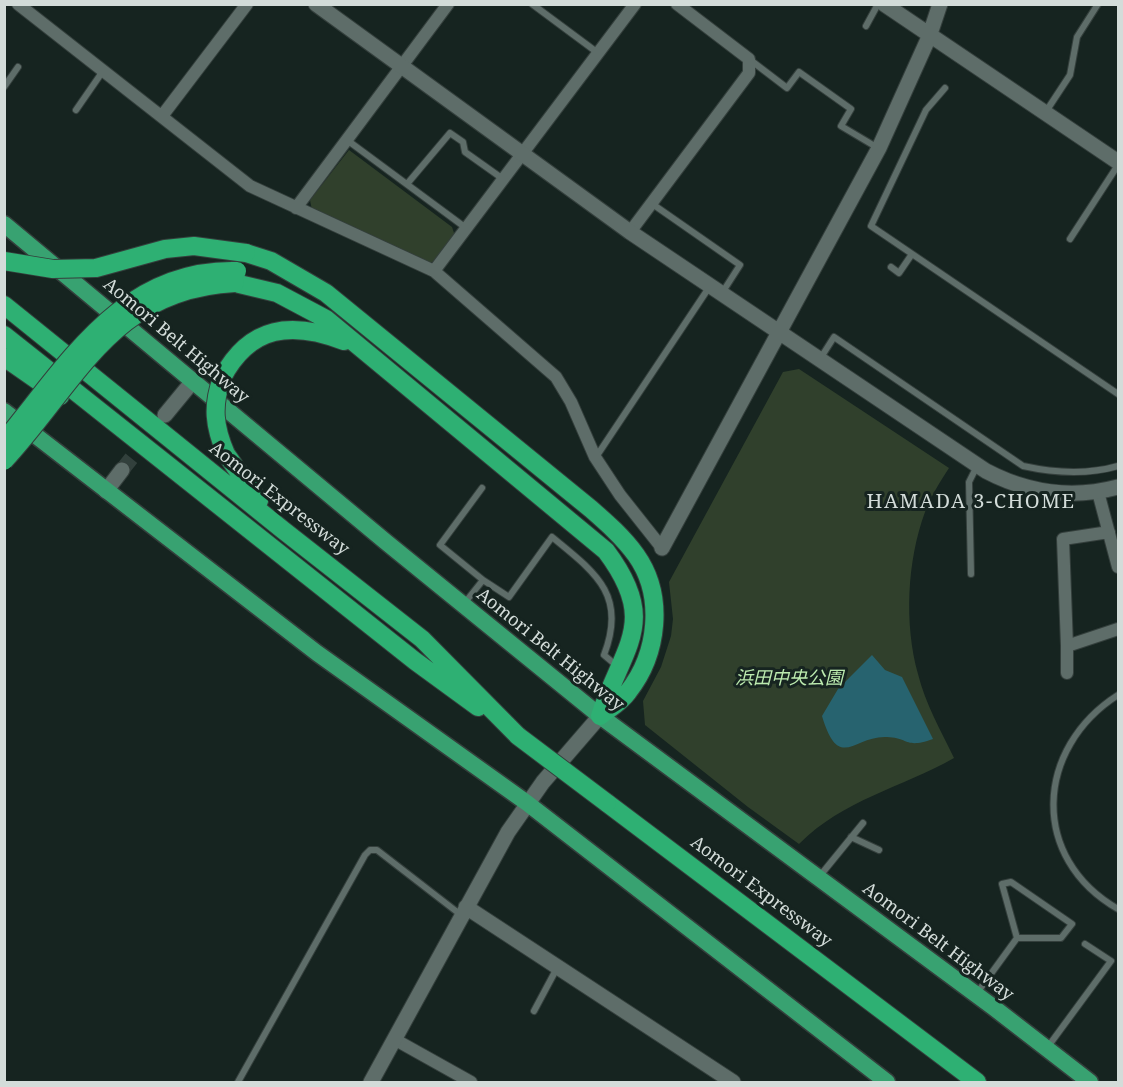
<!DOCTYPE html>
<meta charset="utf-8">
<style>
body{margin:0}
#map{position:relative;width:1123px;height:1087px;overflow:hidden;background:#162420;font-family:"Noto Serif",serif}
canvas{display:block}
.frame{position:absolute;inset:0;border:6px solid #d3dcd9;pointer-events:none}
</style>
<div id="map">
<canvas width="1123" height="1087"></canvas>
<div class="frame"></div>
</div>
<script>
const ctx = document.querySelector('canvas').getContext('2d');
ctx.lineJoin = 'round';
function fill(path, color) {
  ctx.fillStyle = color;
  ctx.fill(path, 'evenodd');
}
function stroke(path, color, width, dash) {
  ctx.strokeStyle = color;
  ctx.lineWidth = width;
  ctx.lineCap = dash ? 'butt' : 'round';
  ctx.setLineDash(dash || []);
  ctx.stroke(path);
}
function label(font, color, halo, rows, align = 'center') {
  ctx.font = font + ' "Noto Serif","Noto Sans JP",serif';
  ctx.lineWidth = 6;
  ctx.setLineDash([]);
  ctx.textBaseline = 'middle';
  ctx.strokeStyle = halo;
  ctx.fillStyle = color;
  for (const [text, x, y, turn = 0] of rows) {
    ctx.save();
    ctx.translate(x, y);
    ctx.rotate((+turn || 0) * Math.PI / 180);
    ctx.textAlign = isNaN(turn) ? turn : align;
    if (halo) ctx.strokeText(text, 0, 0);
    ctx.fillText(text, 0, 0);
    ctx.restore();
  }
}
fill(new Path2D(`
 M 349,150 L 452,227 L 455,236 L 436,261 L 428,263 L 312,210 L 310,200 Z
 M 799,369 L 949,468 C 940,482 931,496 925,512 C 907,561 904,624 918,674 C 925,703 941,731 954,758 C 901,788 844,799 799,844 L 748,807 L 645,725 L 643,701 L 661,667 L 671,636 L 673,619 L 669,582 L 783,372 Z`), '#30402c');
fill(new Path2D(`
 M 872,655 L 885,670 L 902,677 L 933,739 C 905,749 910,738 887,737 C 854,735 839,773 822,716 L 838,689 Z`), '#27636f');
stroke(new Path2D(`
 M 122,470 L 162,420`), '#32403c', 15, [15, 8]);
const service = new Path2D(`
 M 532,4 L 598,53
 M 866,26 L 878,4
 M 749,59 L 787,88 L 799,72 L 851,109 L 841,126 L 878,148
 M 4,87 L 18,67
 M 945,88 L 926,110 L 871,226 L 1118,394
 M 76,110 L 103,71
 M 1045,113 L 1070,75 L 1077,37 L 1098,4
 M 347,140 L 466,228
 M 407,184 L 450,133 L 463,142 L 465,152 L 503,179
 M 651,203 L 740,265 L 722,293
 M 1070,239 L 1118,165
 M 891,267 L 899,273 L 912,254
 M 820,359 L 834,337 L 1023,466 C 1055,473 1087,475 1118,466
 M 596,457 L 710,286
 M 971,574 L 969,482 L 977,466
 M 483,580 L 509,597 L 552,537 C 596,573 627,595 604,655 L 617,666
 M 463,605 L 483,580 L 440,545 L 482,488
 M 1118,695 C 1035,748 1029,858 1118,909
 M 851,837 L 879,850
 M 819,877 L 863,823
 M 977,993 L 1017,938 L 1002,884 L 1011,882 L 1072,924 L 1061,938 L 1017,938
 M 534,1011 L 557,968
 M 1047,1048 L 1111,961 L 1085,944
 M 238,1082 L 365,855 L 370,850 L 377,850 L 461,915`);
const minor = new Path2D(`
 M 18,4 L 250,186 L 434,271 L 556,377 L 571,402 L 595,457 L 620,495 L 662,548
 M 162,116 L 247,4
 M 296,208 L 448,4
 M 630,232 L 749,73 L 749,59 L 677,4
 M 434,271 L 635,4
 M 1098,492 L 1118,567
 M 1109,532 L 1063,539 L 1067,646 L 1118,629
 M 1067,646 L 1067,673
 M 394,1039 L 471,1082`);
const tertiary = new Path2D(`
 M 316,4 L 630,232 L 986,471 C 1028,493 1073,499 1118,487
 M 884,4 L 1118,162
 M 165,415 L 193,381
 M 106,491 L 122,470
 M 662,548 L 879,148 L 929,37 L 940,4
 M 466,907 L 733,1082
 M 371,1082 L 508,832 L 543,782 L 600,716`);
const trunk = new Path2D(`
 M 4,224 L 386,542 L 600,716 L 993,1007 L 1090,1082
 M 4,411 L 317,653 L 527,803 L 887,1082`);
const motorway = new Path2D(`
 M 246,253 L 271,261 L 326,293 L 591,509 C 607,523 623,537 636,555 C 665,596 658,654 628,692 C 621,702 609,709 600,716
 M 235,283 L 277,293 L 326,319 L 606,551 C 660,623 623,645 600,716
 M 4,305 L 283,530 L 422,639 L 518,736
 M 4,335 L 415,661 L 478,707
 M 4,357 L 60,396
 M 222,378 C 250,325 292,321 344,341
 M 226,454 L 259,501
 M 607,803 L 977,1082`);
stroke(service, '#343f3c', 8);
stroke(minor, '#343f3c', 14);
stroke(tertiary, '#343f3c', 17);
stroke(trunk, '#343f3c', 19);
stroke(motorway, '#343f3c', 20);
stroke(service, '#5e6d69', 6);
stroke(minor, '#5e6d69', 12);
stroke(tertiary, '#5e6d69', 15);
stroke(trunk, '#38a271', 16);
stroke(motorway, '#2eb073', 18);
const motorwayBridge = new Path2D(`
 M 4,261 L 53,269 L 96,268 L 165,249 L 194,246 L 246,253
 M 222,378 C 212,406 214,426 226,454
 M 4,441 C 69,362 123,268 237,271
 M 4,461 C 78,381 112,289 235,283
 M 518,736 L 607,803`);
stroke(motorwayBridge, '#343f3c', 20, []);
stroke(motorwayBridge, '#2eb073', 18);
label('18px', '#d3dcd9', '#162420', [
 ["Aomori Belt Highway",176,341,40],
 ["Aomori Expressway",279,499,38],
 ["Aomori Belt Highway",550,650,39],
 ["Aomori Expressway",761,892,37],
 ["Aomori Belt Highway",938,942,37]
]);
label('italic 18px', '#bcebaf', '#162420', [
 ["浜田中央公園",789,679]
]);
ctx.letterSpacing = '1.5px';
label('20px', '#d3dcd9', '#162420', [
 ["HAMADA 3-CHOME",971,502]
]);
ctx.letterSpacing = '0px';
</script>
